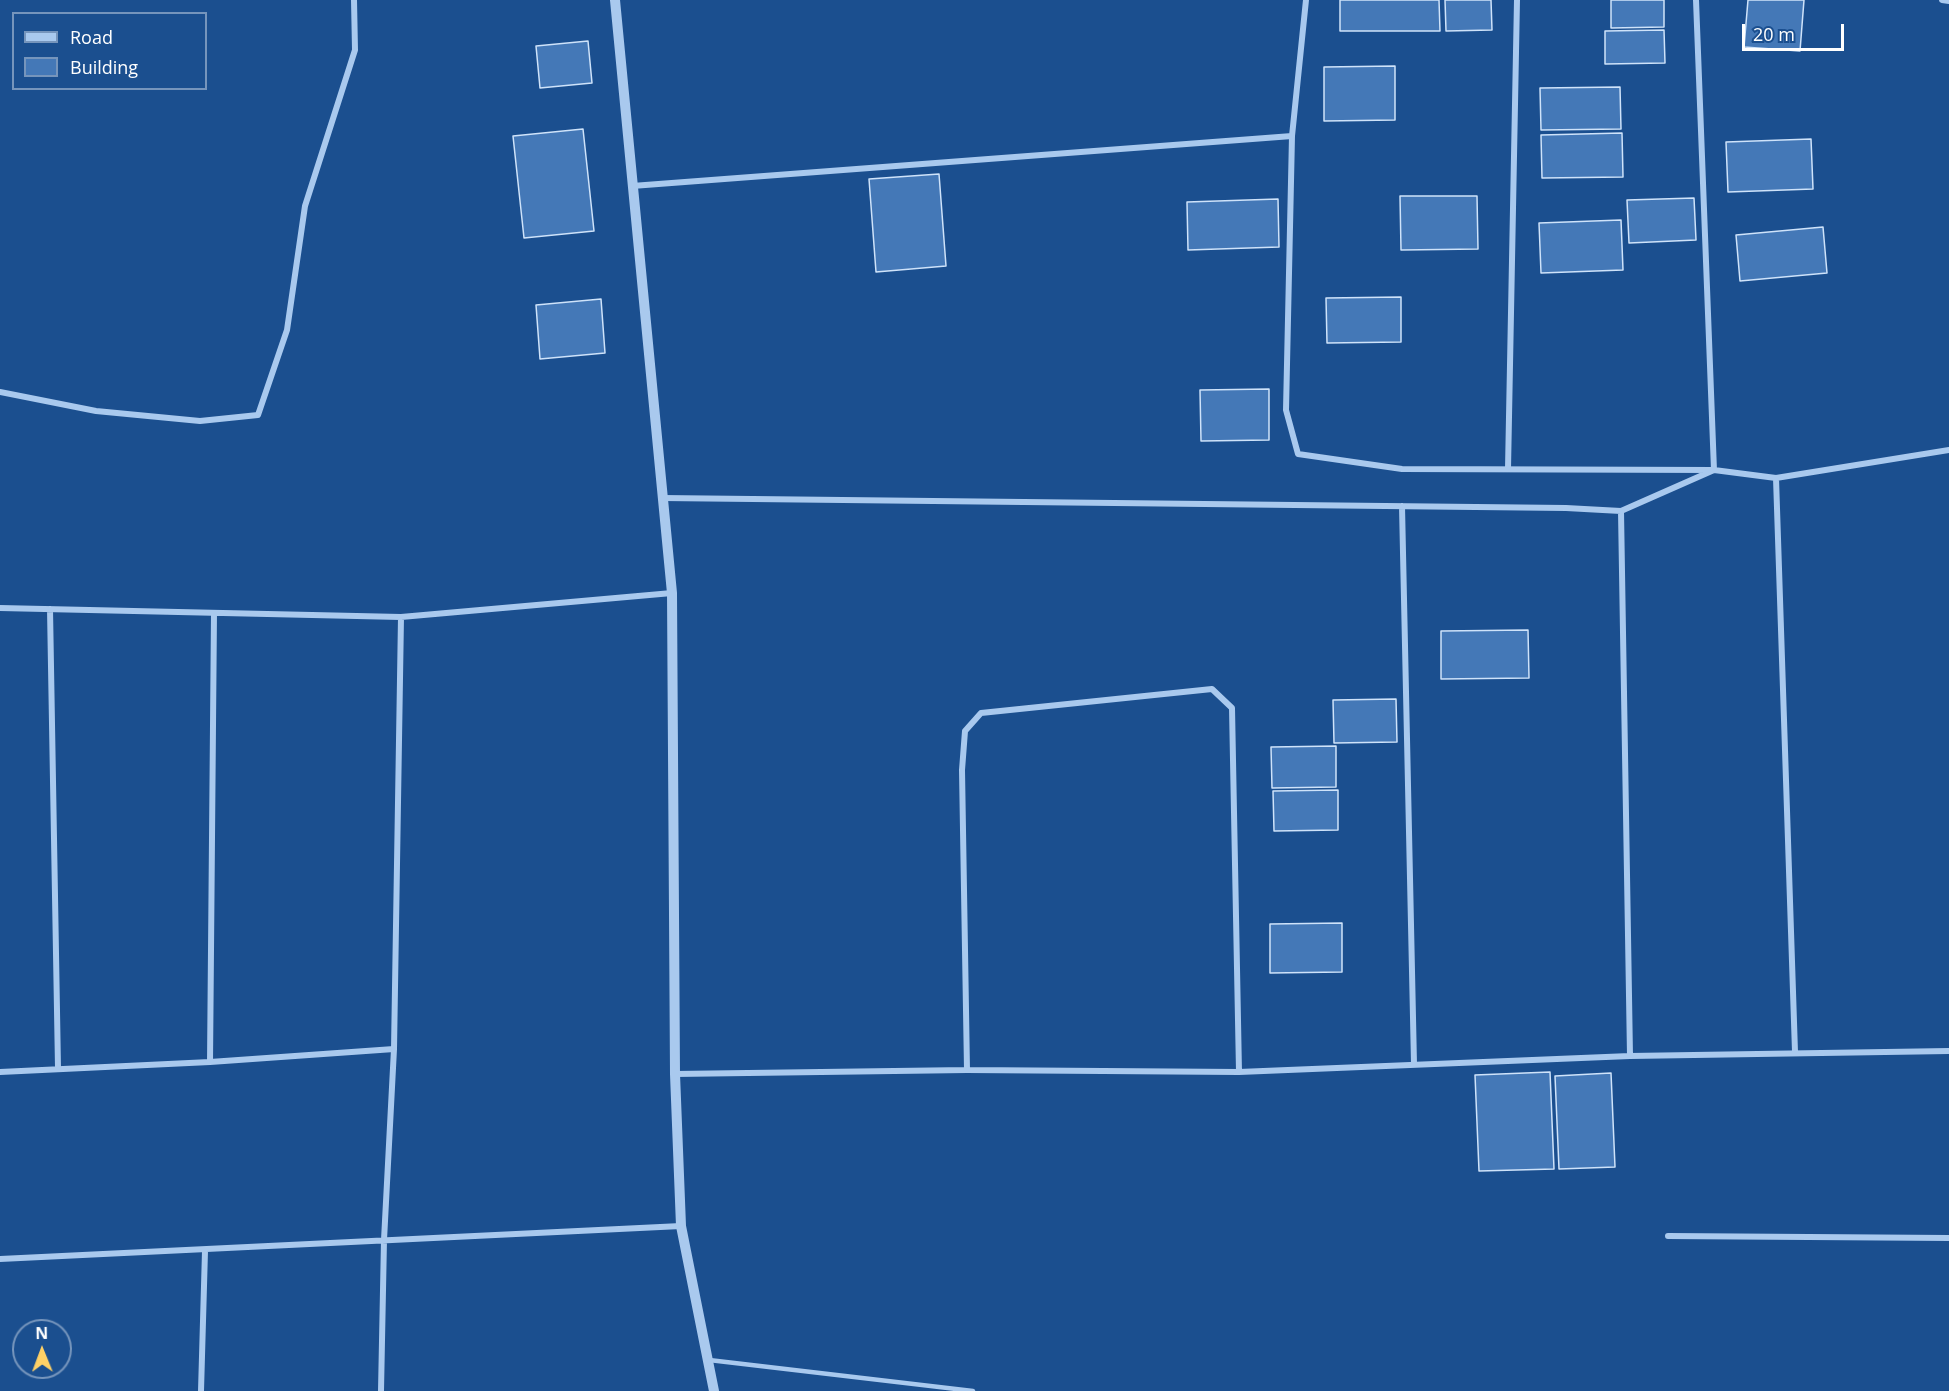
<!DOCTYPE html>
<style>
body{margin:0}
#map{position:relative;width:1949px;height:1391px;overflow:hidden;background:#1b4f8f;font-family:"Open Sans",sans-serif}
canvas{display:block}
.legend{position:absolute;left:12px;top:12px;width:195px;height:78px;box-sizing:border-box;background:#1b4f8f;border:2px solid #7695bc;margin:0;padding:8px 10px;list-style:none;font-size:18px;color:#fff}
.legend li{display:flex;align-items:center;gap:12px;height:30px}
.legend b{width:30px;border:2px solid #7695bc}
.north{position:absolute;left:12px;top:1319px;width:60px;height:60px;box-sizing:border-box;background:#1b4f8f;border:2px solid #7695bc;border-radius:50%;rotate:359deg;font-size:16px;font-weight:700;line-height:24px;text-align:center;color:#fff}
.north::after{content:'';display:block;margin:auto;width:21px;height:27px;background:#ffd166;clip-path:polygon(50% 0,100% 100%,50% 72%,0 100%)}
.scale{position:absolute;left:1742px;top:24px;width:102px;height:27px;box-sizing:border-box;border:3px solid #fff;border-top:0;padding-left:8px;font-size:18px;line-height:21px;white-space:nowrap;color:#fff;-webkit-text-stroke:4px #1b4f8f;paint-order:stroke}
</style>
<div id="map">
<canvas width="1949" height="1391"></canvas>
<ul class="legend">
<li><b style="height:8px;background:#a9c9ee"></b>Road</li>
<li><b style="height:16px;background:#4478b7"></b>Building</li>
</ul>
<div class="north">N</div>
<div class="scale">20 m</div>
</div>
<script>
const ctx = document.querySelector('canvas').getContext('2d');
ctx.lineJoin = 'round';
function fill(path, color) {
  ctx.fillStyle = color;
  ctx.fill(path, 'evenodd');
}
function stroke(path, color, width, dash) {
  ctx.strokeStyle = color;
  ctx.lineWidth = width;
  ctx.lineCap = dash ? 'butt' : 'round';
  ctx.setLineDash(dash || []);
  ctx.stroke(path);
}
const building = new Path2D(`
 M 1340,0 L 1439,0 L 1440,31 L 1340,31 Z
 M 1445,0 L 1491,0 L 1492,30 L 1446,31 Z
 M 1611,0 L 1664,0 L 1664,27 L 1611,28 Z
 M 1748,0 L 1804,0 L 1800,51 L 1744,47 Z
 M 1664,30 L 1665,63 L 1605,64 L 1605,31 Z
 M 588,41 L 592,83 L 540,88 L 536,46 Z
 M 1395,66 L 1395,120 L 1324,121 L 1324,67 Z
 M 1620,87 L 1621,129 L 1541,130 L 1540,88 Z
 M 583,129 L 594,231 L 524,238 L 513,136 Z
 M 1622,133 L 1623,177 L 1542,178 L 1541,135 Z
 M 1811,139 L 1813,189 L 1728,192 L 1726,142 Z
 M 939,174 L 946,266 L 876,272 L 869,179 Z
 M 1400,196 L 1477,196 L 1478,249 L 1401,250 Z
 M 1694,198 L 1696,240 L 1629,243 L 1627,200 Z
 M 1278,199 L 1279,247 L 1188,250 L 1187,202 Z
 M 1621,220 L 1623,270 L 1541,273 L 1539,223 Z
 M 1823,227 L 1827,273 L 1740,281 L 1736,235 Z
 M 1401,297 L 1401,342 L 1327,343 L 1326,298 Z
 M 601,299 L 605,353 L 540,359 L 536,305 Z
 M 1269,389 L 1269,440 L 1201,441 L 1200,390 Z
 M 1528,630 L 1529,678 L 1441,679 L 1441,631 Z
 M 1396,699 L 1397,742 L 1334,743 L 1333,700 Z
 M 1336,746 L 1336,787 L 1272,788 L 1271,747 Z
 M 1338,790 L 1338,830 L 1274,831 L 1273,791 Z
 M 1342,923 L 1342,972 L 1270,973 L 1270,924 Z
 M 1550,1072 L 1554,1169 L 1479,1171 L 1475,1075 Z
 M 1611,1073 L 1615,1167 L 1559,1169 L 1555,1076 Z`);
fill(building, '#4478b7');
stroke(building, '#cfe3fa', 1.5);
stroke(new Path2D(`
 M 709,1360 L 973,1391`), '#a9c9ee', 4.5);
stroke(new Path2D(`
 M 1306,0 L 1292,136 L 1286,410 L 1298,454 L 1402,469 L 1714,470 L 1696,0
 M 1942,0 L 1949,1
 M 632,186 L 1292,136
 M 0,392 L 96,411 L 200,421 L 258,415 L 287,330 L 305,206 L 355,50 L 354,0
 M 1508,469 L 1517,0
 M 1776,478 L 1795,1052
 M 662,498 L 1566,508 L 1621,511 L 1714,470 L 1776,478 L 1949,450
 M 1402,506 L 1414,1064
 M 0,608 L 401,617 L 672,593
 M 50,609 L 58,1068
 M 1630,1056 L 1949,1051
 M 210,1062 L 214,613
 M 967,1070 L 962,770 L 965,731 L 981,713 L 1212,689 L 1232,708 L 1239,1072
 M 0,1072 L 210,1062 L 394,1049
 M 675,1074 L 967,1070 L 1239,1072 L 1630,1056 L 1621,511
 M 1668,1236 L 1949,1238
 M 0,1259 L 681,1226
 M 201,1391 L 205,1251
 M 381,1391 L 384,1240 L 394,1049 L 401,617`), '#a9c9ee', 6);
stroke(new Path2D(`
 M 615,0 L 672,593 L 675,1074 L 681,1226 L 714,1391`), '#a9c9ee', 10);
</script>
